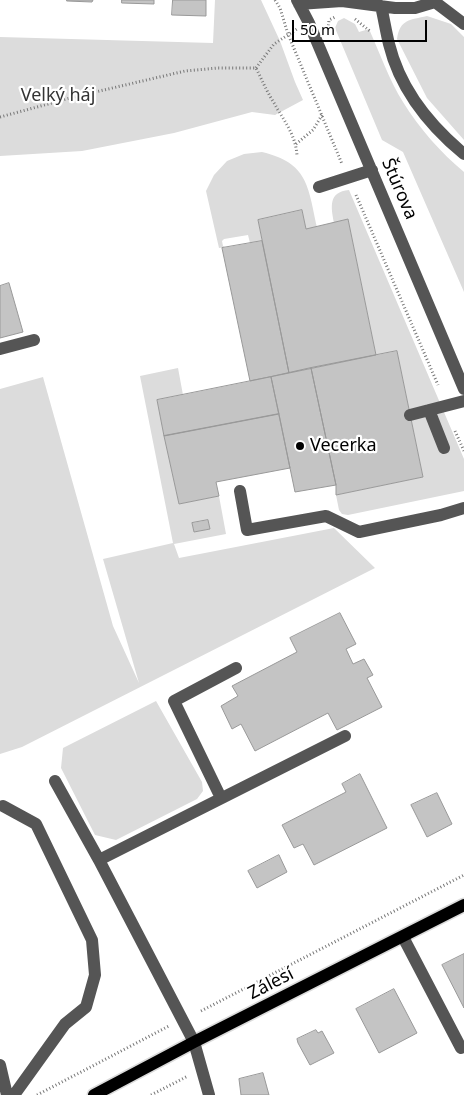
<!DOCTYPE html>
<meta charset="utf-8">
<style>
body{margin:0}
#map{position:relative;width:464px;height:1095px;overflow:hidden;background:#fff;font-family:"Noto Sans",sans-serif}
canvas{display:block}
.scale{position:absolute;left:292px;top:20px;width:135px;height:22px;box-sizing:border-box;border:2px solid #000;border-top:0;padding-left:6px;font-size:15px;line-height:18px;white-space:nowrap;color:#000;-webkit-text-stroke:4px #fff;paint-order:stroke}
</style>
<div id="map">
<canvas width="464" height="1095"></canvas>
<div class="scale">50 m</div>
</div>
<script>
const ctx = document.querySelector('canvas').getContext('2d');
ctx.lineJoin = 'round';
function fill(path, color) {
  ctx.fillStyle = color;
  ctx.fill(path, 'evenodd');
}
function stroke(path, color, width, dash) {
  ctx.strokeStyle = color;
  ctx.lineWidth = width;
  ctx.lineCap = dash ? 'butt' : 'round';
  ctx.setLineDash(dash || []);
  ctx.stroke(path);
}
function label(font, color, halo, rows, align = 'center') {
  ctx.font = font + ' "Noto Sans",sans-serif';
  ctx.lineWidth = 4.5;
  ctx.setLineDash([]);
  ctx.textBaseline = 'middle';
  ctx.strokeStyle = halo;
  ctx.fillStyle = color;
  for (const [text, x, y, turn = 0] of rows) {
    ctx.save();
    ctx.translate(x, y);
    ctx.rotate((+turn || 0) * Math.PI / 180);
    ctx.textAlign = isNaN(turn) ? turn : align;
    if (halo) ctx.strokeText(text, 0, 0);
    ctx.fillText(text, 0, 0);
    ctx.restore();
  }
}
fill(new Path2D(`
 M 215,0 L 261,0 L 280,41 L 295,82 L 303,100 L 275,115 L 252,112 L 174,133 L 82,151 L 0,156 L 0,37 L 213,43 Z
 M 427,16 L 451,24 L 464,37 L 464,140 L 427,98 L 397,39 C 400,19 410,20 427,16 Z
 M 344,18 L 355,24 L 359,32 L 369,29 C 379,51 390,82 403,102 C 419,128 441,153 464,172 L 464,292 L 403,152 L 382,140 L 335,28 L 338,21 Z
 M 262,152 C 308,163 308,186 317,227 L 306,229 L 302,210 L 258,220 L 262,241 L 250,243 L 248,235 L 224,239 L 222,241 L 223,246 L 225,247 L 219,248 L 206,191 L 214,175 L 227,161 L 244,154 Z
 M 349,190 L 464,459 L 464,491 L 348,515 L 342,514 L 339,510 L 336,495 L 423,477 L 397,351 L 376,355 L 348,219 L 334,223 C 331,207 328,192 349,190 Z
 M 178,368 L 183,395 L 157,400 L 179,504 L 219,496 L 226,534 L 174,544 L 179,558 L 334,528 L 375,568 L 22,747 L 0,754 L 0,389 L 43,377 L 113,626 L 139,683 L 103,559 L 173,543 L 140,376 ZM 208,520 L 210,529 L 194,532 L 192,523 Z
 M 156,701 L 202,782 L 203,791 L 197,799 L 116,840 L 95,835 L 61,768 L 63,748 Z`), '#dcdcdc');
const building = new Path2D(`
 M 67,0 L 93,0 L 92,2 L 67,1 Z
 M 122,0 L 154,0 L 154,4 L 122,3 Z
 M 173,0 L 206,0 L 206,16 L 172,15 Z
 M 302,210 L 306,229 L 348,219 L 376,355 L 289,373 L 258,220 Z
 M 262,241 L 289,373 L 250,381 L 222,248 Z
 M 9,283 L 23,332 L 0,338 L 0,286 Z
 M 397,351 L 423,477 L 336,495 L 336,485 L 311,368 Z
 M 311,368 L 336,485 L 295,492 L 271,377 Z
 M 271,377 L 279,414 L 164,436 L 157,400 Z
 M 279,414 L 290,468 L 216,482 L 219,496 L 179,504 L 164,436 Z
 M 208,520 L 210,529 L 194,532 L 192,523 Z
 M 340,613 L 356,644 L 346,649 L 353,664 L 364,659 L 373,675 L 367,678 L 382,707 L 337,730 L 328,713 L 255,751 L 241,724 L 232,729 L 221,706 L 238,696 L 232,686 L 297,652 L 290,638 Z
 M 360,774 L 387,828 L 314,865 L 303,844 L 294,848 L 282,825 L 346,792 L 342,784 Z
 M 437,793 L 452,824 L 427,837 L 411,805 Z
 M 279,855 L 287,872 L 257,888 L 248,871 Z
 M 464,954 L 464,1008 L 442,965 Z
 M 394,989 L 417,1033 L 379,1053 L 356,1009 Z
 M 316,1030 L 318,1033 L 322,1031 L 334,1053 L 310,1065 L 298,1043 L 297,1039 Z
 M 263,1073 L 269,1095 L 241,1095 L 239,1079 Z`);
fill(building, '#c4c4c4');
stroke(building, '#999', 1);
const major = new Path2D(`
 M 94,1095 L 194,1042 L 464,905`);
stroke(major, '#dbdbdb', 15);
stroke(new Path2D(`
 M 275,0 L 280,8 L 288,34 L 342,164
 M 355,19 L 371,32
 M 328,29 L 329,20 L 335,17
 M 256,68 L 274,44 L 297,29
 M 0,117 L 74,97 L 185,71 L 218,68 L 256,68 C 262,80 267,92 274,103 C 284,121 296,135 297,156
 M 296,144 L 313,130 L 322,115
 M 356,195 L 438,385
 M 455,431 L 464,451
 M 201,1011 L 464,875
 M 37,1095 L 169,1026
 M 151,1095 L 188,1076`), '#777', 3, [1, 2.5]);
stroke(new Path2D(`
 M 297,0 L 309,23 L 464,389
 M 299,4 L 342,1 L 395,8 L 415,8 L 435,2 L 464,24
 M 381,6 C 384,19 386,32 389,44 C 400,89 429,125 464,154
 M 319,187 L 372,170
 M 0,349 L 34,340
 M 429,410 L 444,448
 M 410,415 L 464,401
 M 240,491 L 247,530 L 326,516 L 359,532 L 441,515 L 464,508
 M 55,781 L 99,860 L 194,1042 L 209,1095
 M 221,798 L 174,701 L 236,668
 M 3,806 L 36,824 L 92,940 L 95,975 L 86,1007 L 65,1024 L 14,1095
 M 99,860 L 345,736
 M 403,937 L 461,1048
 M 0,1065 L 7,1095`), '#555', 12);
stroke(major, '#000', 12);
for (const [x, y, r, color] of [
 [300,446,5,"#000"]
]) {
  const dot = new Path2D();
  dot.arc(x, y, r, 0, 2 * Math.PI);
  ctx.fillStyle = color;
  ctx.fill(dot);
  stroke(dot, '#fff', 2);
}
label('18px', '#333', '#fff', [
 ["Velký háj",58,96]
]);
label('18px', '#000', '#fff', [
 ["Štúrova",399,189,67],
 ["Zálesí",271,984,-27]
]);
label('18px', '#000', '#fff', [
 ["Vecerka",310,446]
], 'left');
</script>
